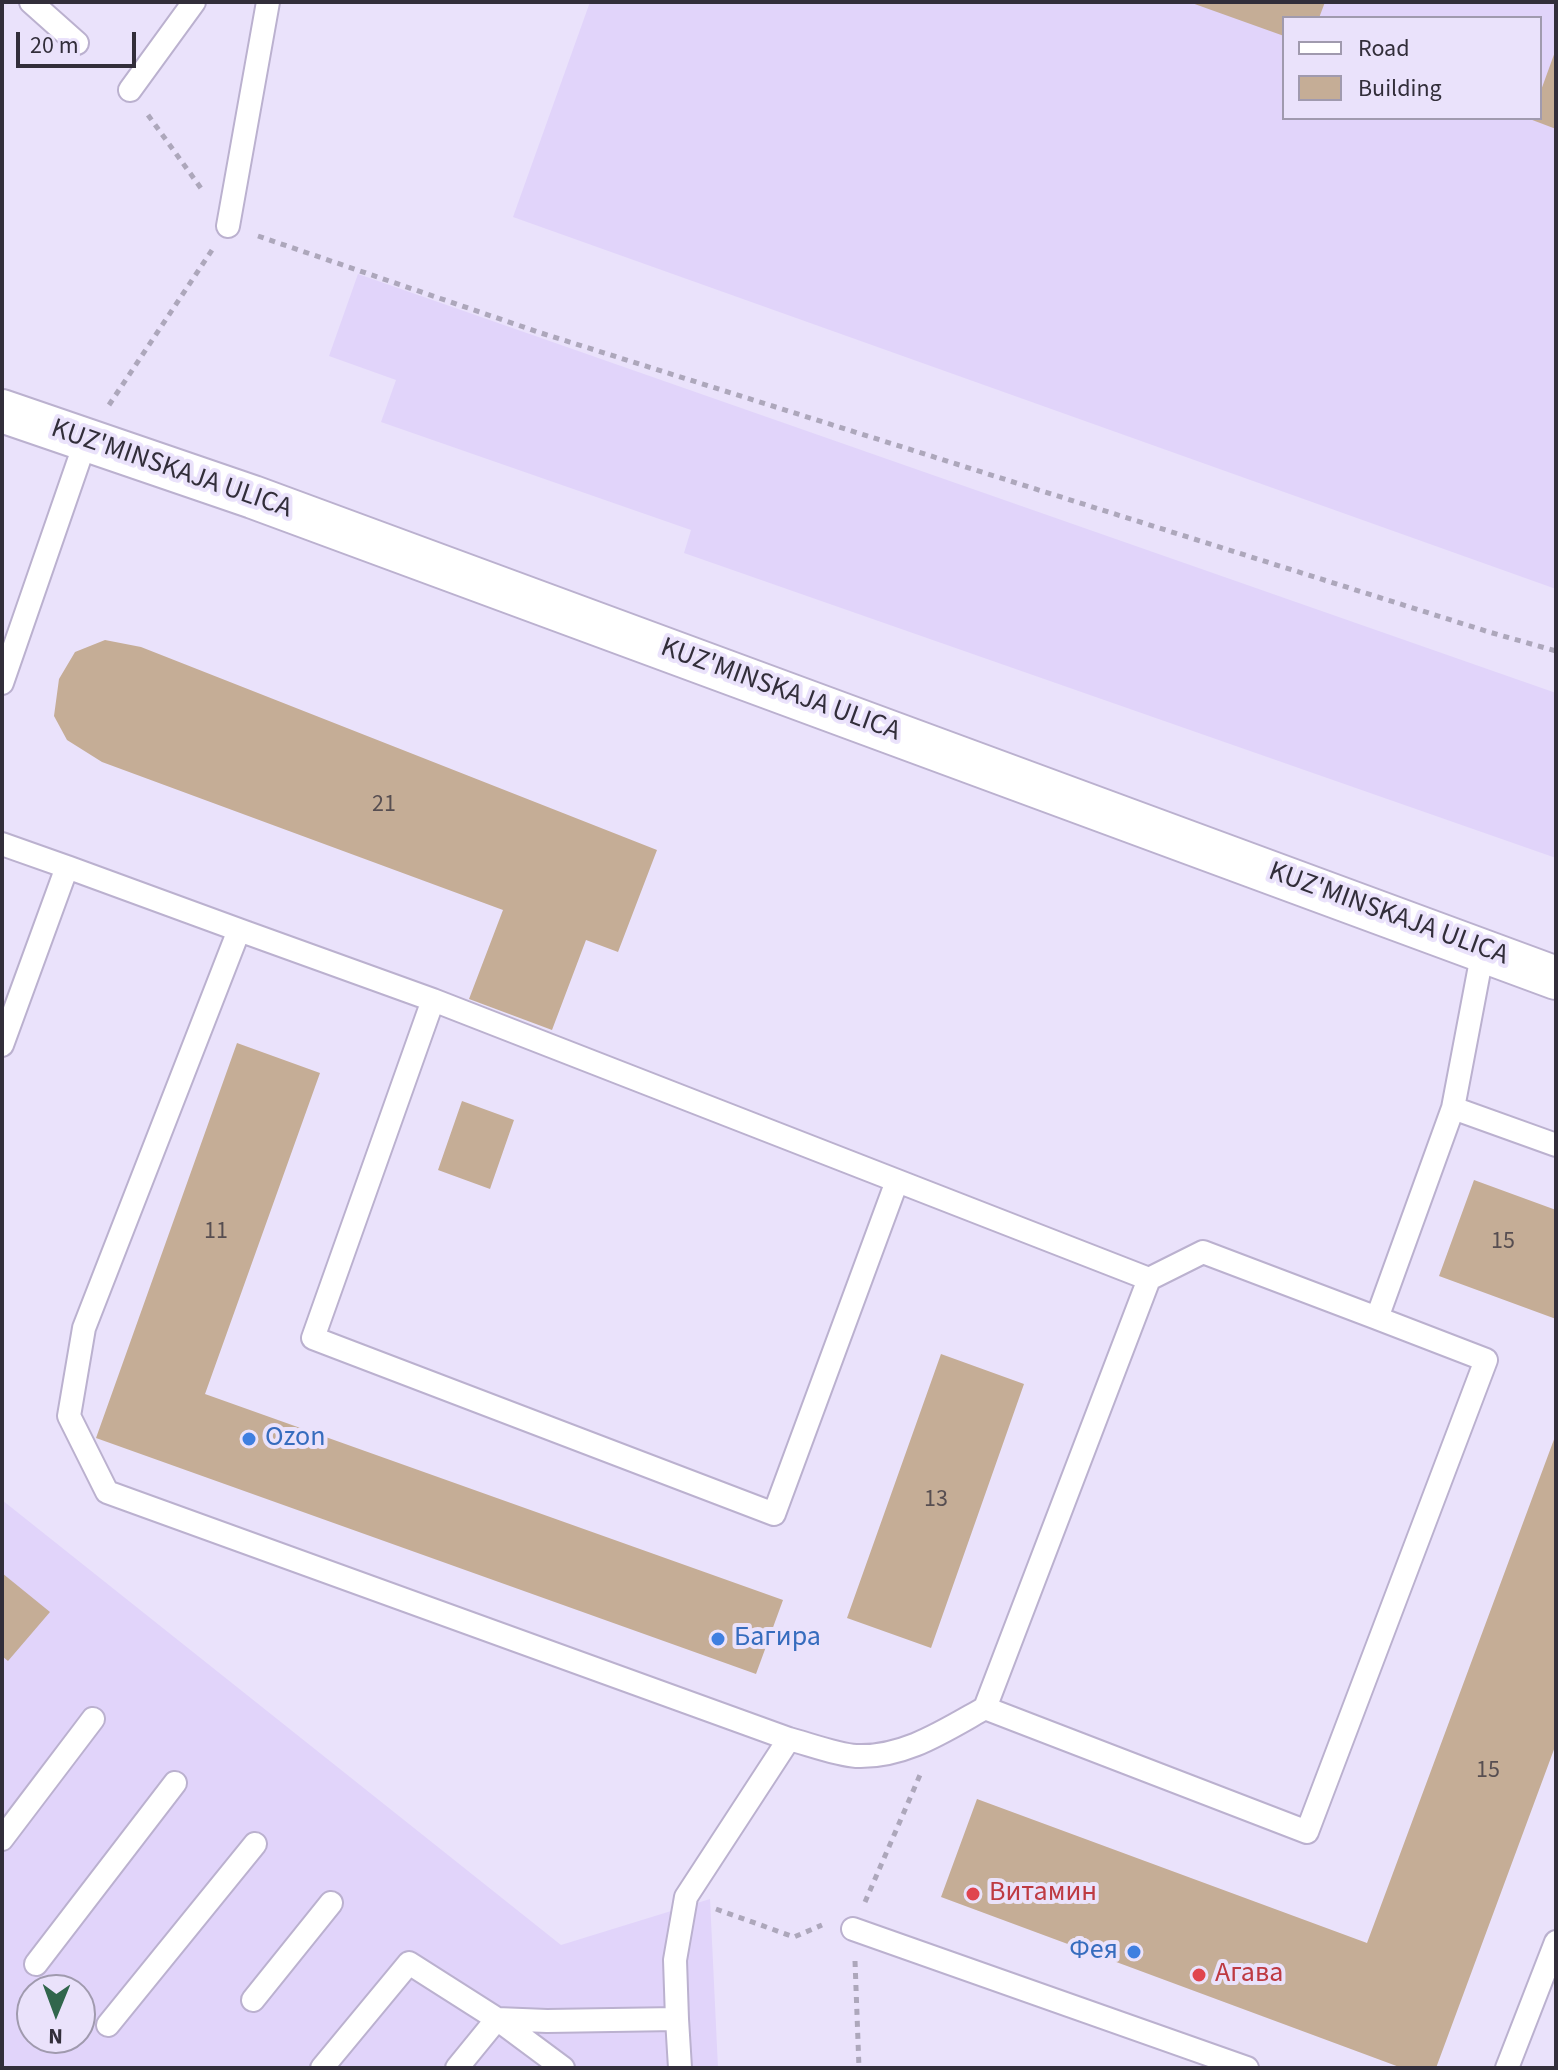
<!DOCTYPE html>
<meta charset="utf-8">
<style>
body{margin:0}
#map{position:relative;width:1558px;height:2070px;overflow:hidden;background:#eae2fb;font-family:"Source Sans 3",sans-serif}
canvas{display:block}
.frame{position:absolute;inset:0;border:4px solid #322e3a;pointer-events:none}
.legend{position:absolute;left:1282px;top:16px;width:260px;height:104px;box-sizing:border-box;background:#eae2fb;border:2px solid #a09aae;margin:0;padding:10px 14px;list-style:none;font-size:24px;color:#322e3a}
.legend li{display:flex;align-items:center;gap:16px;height:40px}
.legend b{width:40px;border:2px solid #a09aae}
.north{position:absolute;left:16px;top:1974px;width:80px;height:80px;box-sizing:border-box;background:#eae2fb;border:2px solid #a09aae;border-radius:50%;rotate:181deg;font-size:22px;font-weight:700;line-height:32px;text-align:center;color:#322e3a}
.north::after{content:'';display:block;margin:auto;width:28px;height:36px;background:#31664c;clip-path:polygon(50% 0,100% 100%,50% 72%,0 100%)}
.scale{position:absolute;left:16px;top:32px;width:120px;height:36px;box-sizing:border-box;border:4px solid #322e3a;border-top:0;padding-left:10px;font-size:24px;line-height:28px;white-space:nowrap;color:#322e3a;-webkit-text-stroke:6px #eae2fb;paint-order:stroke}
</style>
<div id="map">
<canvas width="1558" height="2070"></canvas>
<div class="frame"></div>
<ul class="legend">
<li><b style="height:10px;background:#fff"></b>Road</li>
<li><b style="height:22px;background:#c5ad96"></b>Building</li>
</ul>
<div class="north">N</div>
<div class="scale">20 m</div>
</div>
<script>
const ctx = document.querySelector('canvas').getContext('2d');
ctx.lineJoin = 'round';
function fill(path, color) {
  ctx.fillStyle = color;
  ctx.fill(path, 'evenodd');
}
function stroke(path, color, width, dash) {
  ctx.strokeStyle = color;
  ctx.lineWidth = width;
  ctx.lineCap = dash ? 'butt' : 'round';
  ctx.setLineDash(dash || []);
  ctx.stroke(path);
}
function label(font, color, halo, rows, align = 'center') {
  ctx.font = font + ' "Source Sans 3",sans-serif';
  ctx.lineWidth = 8;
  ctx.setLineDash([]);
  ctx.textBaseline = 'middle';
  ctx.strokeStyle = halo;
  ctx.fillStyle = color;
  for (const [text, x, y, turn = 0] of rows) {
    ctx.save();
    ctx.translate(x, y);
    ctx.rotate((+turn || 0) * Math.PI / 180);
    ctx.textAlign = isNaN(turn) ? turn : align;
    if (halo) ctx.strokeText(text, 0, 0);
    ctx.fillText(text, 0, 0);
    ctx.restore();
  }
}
fill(new Path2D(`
 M 590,2 L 1556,2 L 1556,589 L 513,217 ZM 1284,18 L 1540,18 L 1540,118 L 1284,118 Z
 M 358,274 L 1556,693 L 1556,858 L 684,553 L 691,530 L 381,422 L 396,380 L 329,356 Z
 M 2,1500 L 561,1945 L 710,1899 L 718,2068 L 2,2068 ZM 32,1990 L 80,1990 L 80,2038 L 32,2038 Z`), '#e1d4fa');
fill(new Path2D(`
 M 1189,2 L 1325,2 L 1319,18 L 1284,18 L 1284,36 Z
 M 1556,49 L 1556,129 L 1527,118 L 1540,118 L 1540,93 Z
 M 105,640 L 141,647 L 657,850 L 618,952 L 586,940 L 552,1030 L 469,999 L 503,910 L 102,762 L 67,740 L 54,716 L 59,679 L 75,652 Z
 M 237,1043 L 320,1073 L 205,1394 L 783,1600 L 756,1674 L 96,1438 Z
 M 462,1101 L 514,1120 L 490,1189 L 438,1170 Z
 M 1474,1180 L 1556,1210 L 1556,1319 L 1439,1276 Z
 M 941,1354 L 1024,1384 L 931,1648 L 847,1618 Z
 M 1556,1434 L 1556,1744 L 1436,2068 L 1402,2068 L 941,1897 L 977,1799 L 1367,1943 Z
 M 2,1573 L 50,1612 L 8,1661 L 2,1656 Z`), '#c5ad96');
const lane = new Path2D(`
 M 31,2 L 77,43
 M 130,90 L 194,2
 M 228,226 L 268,2
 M 2,683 L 86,440
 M 2,844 L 67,867 L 2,1045
 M 67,867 L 239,930
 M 433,1000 L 313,1338 L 774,1514 L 897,1181
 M 1453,1108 L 1556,1145
 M 1149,1279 L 433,1000 L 239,930 L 84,1328 L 69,1416 L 107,1492 L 789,1739 C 808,1744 838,1755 856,1756 C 904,1758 944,1731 985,1708 L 1149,1279 L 1203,1252 L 1377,1318 L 1453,1108 L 1483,950
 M 985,1708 L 1307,1832 L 1486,1360 L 1377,1318
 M 2,1839 L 93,1719
 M 853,1929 L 1247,2068
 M 36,1964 L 175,1783
 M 253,2000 L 331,1903
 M 497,2019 L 547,2021 L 677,2019 L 680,2068
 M 677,2019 L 675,1960 L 686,1897 L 789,1739
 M 108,2025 L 255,1844
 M 322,2068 L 409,1963 L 497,2019 L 563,2068
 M 457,2068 L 497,2019
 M 1507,2068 L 1556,1942`);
const street = new Path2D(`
 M 2,411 L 253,497 L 1556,978`);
stroke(lane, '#bbb1cf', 26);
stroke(street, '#bbb1cf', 46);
stroke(new Path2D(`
 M 148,115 L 203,191
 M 258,236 L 541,333 L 1489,632 L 1556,651
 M 109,405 L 212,250
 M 865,1902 L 920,1775
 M 716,1909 L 794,1937 L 822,1925
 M 855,1961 L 859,2068`), '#ada7bb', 5, [6, 6]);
stroke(lane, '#fff', 22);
stroke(street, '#fff', 42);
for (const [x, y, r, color] of [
 [249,1439,8,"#3f7fe0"],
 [718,1639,8,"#3f7fe0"],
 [973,1894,8,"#e0444e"],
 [1134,1952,8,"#3f7fe0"],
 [1199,1975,8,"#e0444e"]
]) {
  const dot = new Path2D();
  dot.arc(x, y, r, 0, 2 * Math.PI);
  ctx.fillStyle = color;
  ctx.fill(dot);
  stroke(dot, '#eae2fb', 3);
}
label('24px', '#574e51', null, [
 ["21",384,806],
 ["11",216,1233],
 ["15",1503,1243],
 ["13",936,1501],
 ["15",1488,1772]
]);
label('28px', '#322e3a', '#eae2fb', [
 ["KUZ'MINSKAJA ULICA",171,470,19],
 ["KUZ'MINSKAJA ULICA",780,691,20],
 ["KUZ'MINSKAJA ULICA",1388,915,20]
]);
label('28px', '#366cbe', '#eae2fb', [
 ["Ozon",265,1439],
 ["Багира",734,1639],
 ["Фея",1118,1952,"right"]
], 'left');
label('28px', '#be3a42', '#eae2fb', [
 ["Витамин",989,1894],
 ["Агава",1215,1975]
], 'left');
</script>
